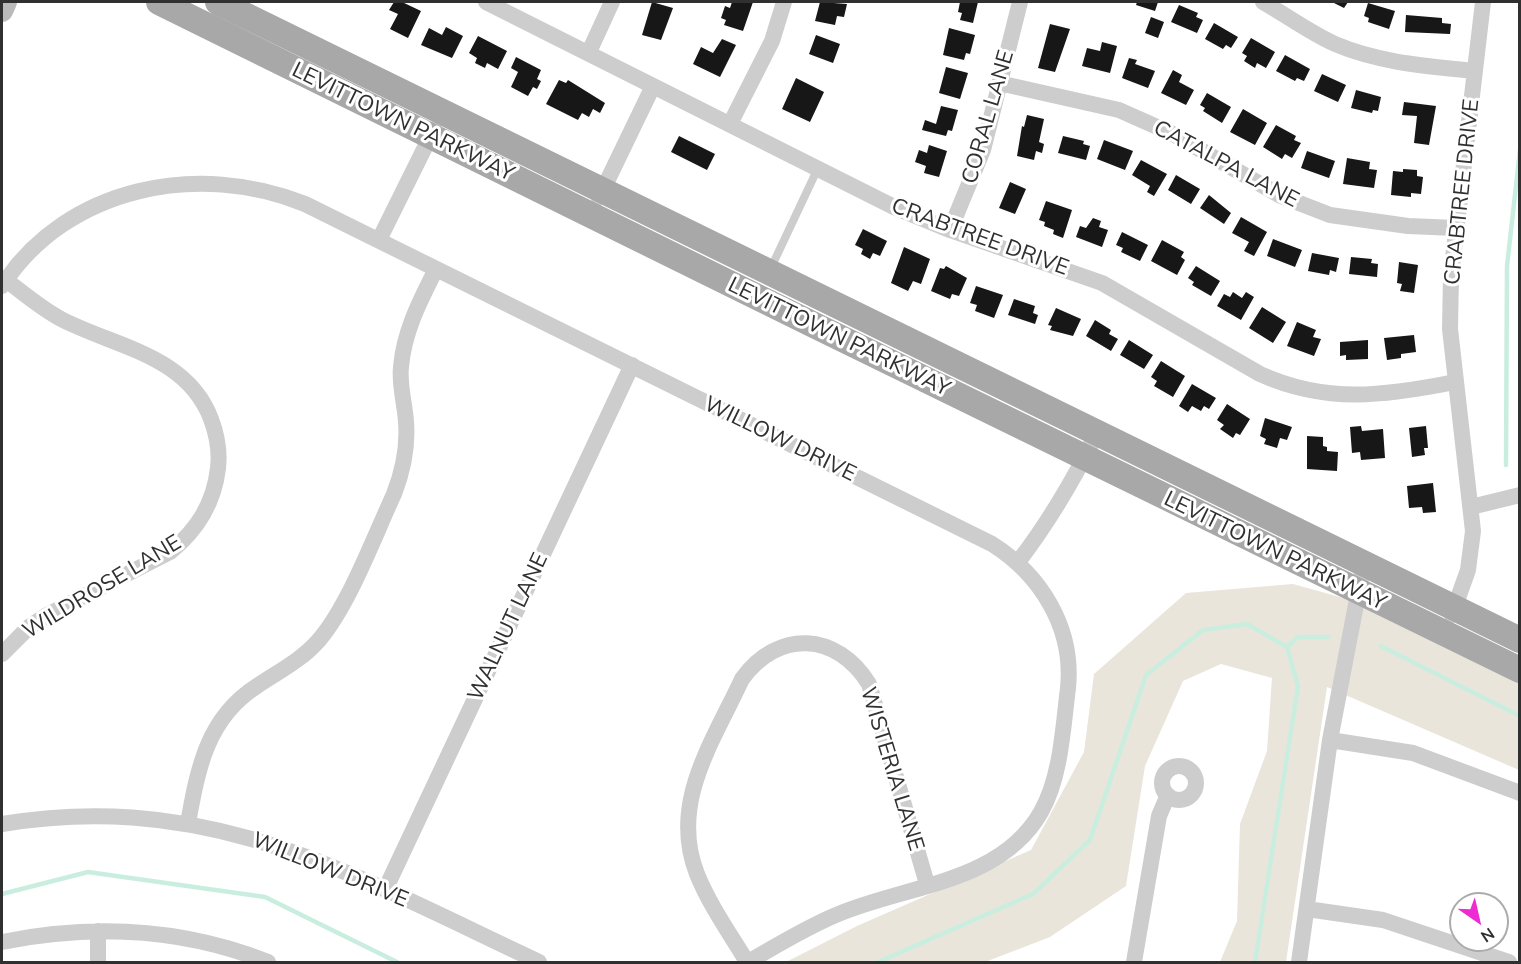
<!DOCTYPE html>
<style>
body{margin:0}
#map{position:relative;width:1521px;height:964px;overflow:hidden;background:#fff;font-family:Mulish,sans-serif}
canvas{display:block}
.frame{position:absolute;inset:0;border:3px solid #303030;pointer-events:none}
.north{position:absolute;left:1449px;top:892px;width:60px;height:60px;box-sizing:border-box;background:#fff;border:2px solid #acacac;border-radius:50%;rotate:146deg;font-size:16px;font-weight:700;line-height:24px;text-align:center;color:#303030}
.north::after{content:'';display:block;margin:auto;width:21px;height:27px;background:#ec2cd2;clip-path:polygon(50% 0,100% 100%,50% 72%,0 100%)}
</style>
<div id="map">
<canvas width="1521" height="964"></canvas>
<div class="frame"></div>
<div class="north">N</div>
</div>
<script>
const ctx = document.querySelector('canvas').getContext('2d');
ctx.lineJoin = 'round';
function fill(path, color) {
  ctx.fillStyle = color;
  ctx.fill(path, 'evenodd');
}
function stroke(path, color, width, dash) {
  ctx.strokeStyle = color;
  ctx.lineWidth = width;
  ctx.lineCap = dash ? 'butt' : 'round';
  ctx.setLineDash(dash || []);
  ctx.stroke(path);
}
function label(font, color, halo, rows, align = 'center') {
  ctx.font = font + ' Mulish,sans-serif';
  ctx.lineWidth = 6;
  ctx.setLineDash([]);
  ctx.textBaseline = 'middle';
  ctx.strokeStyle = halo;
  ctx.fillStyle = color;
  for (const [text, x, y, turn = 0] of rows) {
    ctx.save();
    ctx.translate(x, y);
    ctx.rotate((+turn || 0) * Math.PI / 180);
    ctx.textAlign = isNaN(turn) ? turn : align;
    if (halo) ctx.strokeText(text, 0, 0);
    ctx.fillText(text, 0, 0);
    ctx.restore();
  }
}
fill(new Path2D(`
 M 1293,584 L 1347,599 L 1519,680 L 1519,770 L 1327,687 L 1286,962 L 1220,962 L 1237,921 L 1240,824 L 1267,751 L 1272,678 L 1221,664 L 1183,681 L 1145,766 L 1126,886 L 1050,937 L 985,962 L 786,962 L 857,926 L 1031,850 L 1084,752 L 1094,674 L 1186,593 Z`), '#eae5da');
stroke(new Path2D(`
 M 1506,465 L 1507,266 L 1520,150
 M 1381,646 L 1520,716
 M 1287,647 L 1298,637 L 1328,637
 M 2,894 L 88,872 L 265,897 L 397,962
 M 878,962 L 1033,894 L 1090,840 L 1146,675 L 1203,630 L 1247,624 L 1287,647 L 1298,686 L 1255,962`), '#c9eedf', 4.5);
fill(new Path2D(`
 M 394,2 L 402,2 L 421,11 L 408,38 L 390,29 L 398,14 L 389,10 Z
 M 652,2 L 673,8 L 661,40 L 642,35 Z
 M 732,2 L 753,2 L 743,31 L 724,25 L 726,20 L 721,18 L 725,6 L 730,8 Z
 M 820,2 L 847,4 L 844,17 L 837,16 L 835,25 L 815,21 Z
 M 960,2 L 978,2 L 973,23 L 960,20 L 962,13 L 958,12 Z
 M 1137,2 L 1158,2 L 1155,11 L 1136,5 Z
 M 1332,2 L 1348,2 L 1344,8 Z
 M 1368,3 L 1395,11 L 1389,29 L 1368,22 L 1369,18 L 1364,16 Z
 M 1179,5 L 1198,13 L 1196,17 L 1203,20 L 1197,33 L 1171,22 Z
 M 1406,15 L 1442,18 L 1442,23 L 1451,24 L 1450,34 L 1405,32 Z
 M 1151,17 L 1164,22 L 1158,38 L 1145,33 Z
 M 1214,23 L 1238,37 L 1231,48 L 1226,45 L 1223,49 L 1205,39 Z
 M 1050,24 L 1070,29 L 1055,72 L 1038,68 Z
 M 446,27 L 463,36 L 452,58 L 421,45 L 429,28 L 442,35 Z
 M 949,28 L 975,35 L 970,54 L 966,53 L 964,60 L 943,55 Z
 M 816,35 L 840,44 L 833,63 L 809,54 Z
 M 478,36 L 507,51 L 498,69 L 487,63 L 485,68 L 475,63 L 477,58 L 469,53 Z
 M 1251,38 L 1275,52 L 1266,68 L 1257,63 L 1255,68 L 1244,61 L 1247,56 L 1242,53 Z
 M 722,39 L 736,45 L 720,77 L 693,64 L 701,47 L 713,53 Z
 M 1102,42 L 1117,46 L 1110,73 L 1082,66 L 1087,48 L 1100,51 Z
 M 1285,55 L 1310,69 L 1304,81 L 1297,78 L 1295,81 L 1276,71 Z
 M 516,57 L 541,70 L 537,79 L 541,81 L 537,89 L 533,87 L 528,96 L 511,87 L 518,72 L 511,68 Z
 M 1129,58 L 1137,60 L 1135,64 L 1155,71 L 1148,88 L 1122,78 Z
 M 946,67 L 968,73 L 960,99 L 939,93 Z
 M 1173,70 L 1182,75 L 1179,82 L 1194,90 L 1186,105 L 1161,93 Z
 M 1322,74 L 1346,85 L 1338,102 L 1314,91 Z
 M 796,78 L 824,92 L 810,122 L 782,109 Z
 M 559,80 L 566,83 L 568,80 L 605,103 L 600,113 L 593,109 L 589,117 L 582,113 L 578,120 L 546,104 Z
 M 1356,90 L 1381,97 L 1378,111 L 1373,110 L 1372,113 L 1351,108 Z
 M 1207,93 L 1231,107 L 1222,123 L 1203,111 L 1205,108 L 1200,105 Z
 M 1404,102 L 1436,106 L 1429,145 L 1414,143 L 1417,116 L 1402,115 Z
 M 941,106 L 958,110 L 952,131 L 948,130 L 946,136 L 922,130 L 925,120 L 936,124 Z
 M 1243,109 L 1267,123 L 1255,145 L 1230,132 Z
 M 1027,115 L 1044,119 L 1039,142 L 1044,144 L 1042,153 L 1036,151 L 1034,160 L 1017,156 L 1022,126 L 1024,127 Z
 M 1276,125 L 1296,136 L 1294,140 L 1301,143 L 1292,158 L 1285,154 L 1282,159 L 1263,147 Z
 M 679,136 L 715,154 L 707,170 L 671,152 Z
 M 1063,136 L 1084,141 L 1083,144 L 1090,146 L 1086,160 L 1058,153 Z
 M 1104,140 L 1133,151 L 1125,170 L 1097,159 Z
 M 929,145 L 947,151 L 939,177 L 924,173 L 926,166 L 915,162 L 919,150 L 927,153 Z
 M 1307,151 L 1335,161 L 1329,178 L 1301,168 Z
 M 1347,158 L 1370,162 L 1369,169 L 1377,170 L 1374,188 L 1343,184 Z
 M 1141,160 L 1167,174 L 1154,196 L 1147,192 L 1150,186 L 1132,175 Z
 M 1403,169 L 1417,170 L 1417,176 L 1423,177 L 1421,194 L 1411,193 L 1411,197 L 1391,195 L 1393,171 L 1403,172 Z
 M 1176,175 L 1200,189 L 1191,204 L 1168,190 Z
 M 1010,182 L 1026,189 L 1015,214 L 999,208 Z
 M 1209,195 L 1231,213 L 1224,224 L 1200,208 Z
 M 1046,201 L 1072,210 L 1063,238 L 1053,234 L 1054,230 L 1044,226 L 1045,222 L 1039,220 Z
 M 1241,217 L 1267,232 L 1254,256 L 1244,251 L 1249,242 L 1232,233 Z
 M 1093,218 L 1101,221 L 1099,227 L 1108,230 L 1102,247 L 1076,237 L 1080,226 L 1086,228 Z
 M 863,229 L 887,241 L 880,256 L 873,253 L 870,259 L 861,254 L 863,249 L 855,245 Z
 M 1122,232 L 1148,245 L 1140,261 L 1121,252 L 1123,248 L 1116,245 Z
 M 1273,239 L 1302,250 L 1295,267 L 1267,256 Z
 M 1162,240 L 1184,252 L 1181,257 L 1185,260 L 1177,275 L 1151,261 Z
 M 904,247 L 930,259 L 921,284 L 913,281 L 908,291 L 891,283 Z
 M 1312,253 L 1339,258 L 1336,272 L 1330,270 L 1329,275 L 1308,271 Z
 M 1351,257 L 1372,259 L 1371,263 L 1378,264 L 1377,277 L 1349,274 Z
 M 1399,262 L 1418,265 L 1414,293 L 1400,291 L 1402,284 L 1397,283 Z
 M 946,266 L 967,278 L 959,296 L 952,294 L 950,299 L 931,291 L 940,268 L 944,269 Z
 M 1196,266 L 1220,281 L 1211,296 L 1192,285 L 1194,282 L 1188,278 Z
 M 976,286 L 1003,295 L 994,318 L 975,311 L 977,305 L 970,303 Z
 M 1233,292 L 1242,298 L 1246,292 L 1254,297 L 1241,320 L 1217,306 L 1224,294 L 1230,297 Z
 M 1014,299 L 1035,306 L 1033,313 L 1038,315 L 1035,324 L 1008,315 Z
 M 1262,307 L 1286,322 L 1273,343 L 1249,328 Z
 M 1056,308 L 1081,319 L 1073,336 L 1050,330 L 1052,326 L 1048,325 Z
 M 1095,320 L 1111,330 L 1109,334 L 1118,339 L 1111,351 L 1086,336 Z
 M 1297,322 L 1316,330 L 1313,337 L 1321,339 L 1314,356 L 1287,346 Z
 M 1414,335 L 1416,352 L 1401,354 L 1401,358 L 1387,360 L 1384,338 Z
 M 1129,340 L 1153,355 L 1144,369 L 1120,355 Z
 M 1368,340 L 1368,359 L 1346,360 L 1346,355 L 1340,356 L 1340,342 Z
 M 1161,361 L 1185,376 L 1173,397 L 1154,386 L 1157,381 L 1151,377 Z
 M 1192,384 L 1216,398 L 1209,409 L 1204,406 L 1201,411 L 1192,406 L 1188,412 L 1179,406 Z
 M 1227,404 L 1250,419 L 1240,435 L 1236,433 L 1233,438 L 1220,429 L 1224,425 L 1217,420 Z
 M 1265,418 L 1292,427 L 1287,440 L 1280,438 L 1277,448 L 1264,444 L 1266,439 L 1260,436 Z
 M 1361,426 L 1362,431 L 1383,429 L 1385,458 L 1361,460 L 1360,452 L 1352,453 L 1350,427 Z
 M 1426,426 L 1428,448 L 1424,448 L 1425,455 L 1412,457 L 1409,428 Z
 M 1307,436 L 1323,437 L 1323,446 L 1327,447 L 1327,451 L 1338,452 L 1337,471 L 1307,469 Z
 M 1433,483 L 1436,512 L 1423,513 L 1422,507 L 1409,508 L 1407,486 Z`), '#171717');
stroke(new Path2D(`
 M 770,270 L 818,168`), '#cdcdcd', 8);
stroke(new Path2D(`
 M 486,2 L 894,207 L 950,230 L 1102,283 L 1260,374 C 1326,404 1385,396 1455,382
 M 1263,2 C 1286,15 1310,33 1335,44 C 1380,63 1427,66 1475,71
 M 589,52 L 612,2
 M 999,83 L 1119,110 L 1173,134 L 1281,196 L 1330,215 L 1408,226 L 1456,228
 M 730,124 L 772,41 L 784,2
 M 599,198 L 653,86
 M 950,230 L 983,150 L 1020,2
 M 379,240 L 434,129
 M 2,286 C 67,186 199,161 305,204 L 992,544 C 1041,575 1074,628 1068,688 C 1063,727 1061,777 1041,812 C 1000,884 905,885 836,915 C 805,928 776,946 748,962
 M 1471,507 L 1520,495
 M 1018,562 C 1049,522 1074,479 1097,433
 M 1452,615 L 1468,570 L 1473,531 L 1450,329 L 1451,275 L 1483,2
 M 2,654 L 29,627 L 47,615 L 170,552 C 197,530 214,504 218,468 C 220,451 217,435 211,419 C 187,355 115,347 61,319 C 42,309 23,293 6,280
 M 1330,740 L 1413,753 L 1520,793
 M1162 783a17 17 0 1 1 34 0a17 17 0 1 1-34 0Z
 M 188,823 C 198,768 207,718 257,686 C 278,672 303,659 319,640 C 349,605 374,537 394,494 C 403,471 408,447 406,422 C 405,404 399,386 401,367 C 404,331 420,301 436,269
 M 2,824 C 211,789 357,877 539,962
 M 385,890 L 632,365
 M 1307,909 L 1383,920 L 1509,962
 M 98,931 L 98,962
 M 2,942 C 91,924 182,928 268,962
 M 747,962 C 730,934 709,904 697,874 C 669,803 713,742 742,679 C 778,629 837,632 869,684 L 927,884
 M 1134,962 L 1159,816 L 1168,795
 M 1299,962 L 1330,740 L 1364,563`), '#cdcdcd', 16);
stroke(new Path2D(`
 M 2,11 L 6,2`), '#bababa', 22);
stroke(new Path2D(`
 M 159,2 L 812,324 L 1520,670
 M 218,2 L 1520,640`), '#a8a8a8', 26);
label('22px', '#303030', '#fff', [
 ["CORAL LANE",988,117,-74],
 ["LEVITTOWN PARKWAY",403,122,26],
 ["CATALPA LANE",1226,164,28],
 ["CRABTREE DRIVE",1462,192,-84],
 ["CRABTREE DRIVE",980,237,20],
 ["LEVITTOWN PARKWAY",839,337,26],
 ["WILLOW DRIVE",780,439,26],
 ["LEVITTOWN PARKWAY",1275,551,26],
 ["WILDROSE LANE",102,587,-31],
 ["WALNUT LANE",508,627,-65],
 ["WISTERIA LANE",892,769,73],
 ["WILLOW DRIVE",330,870,22]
]);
</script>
